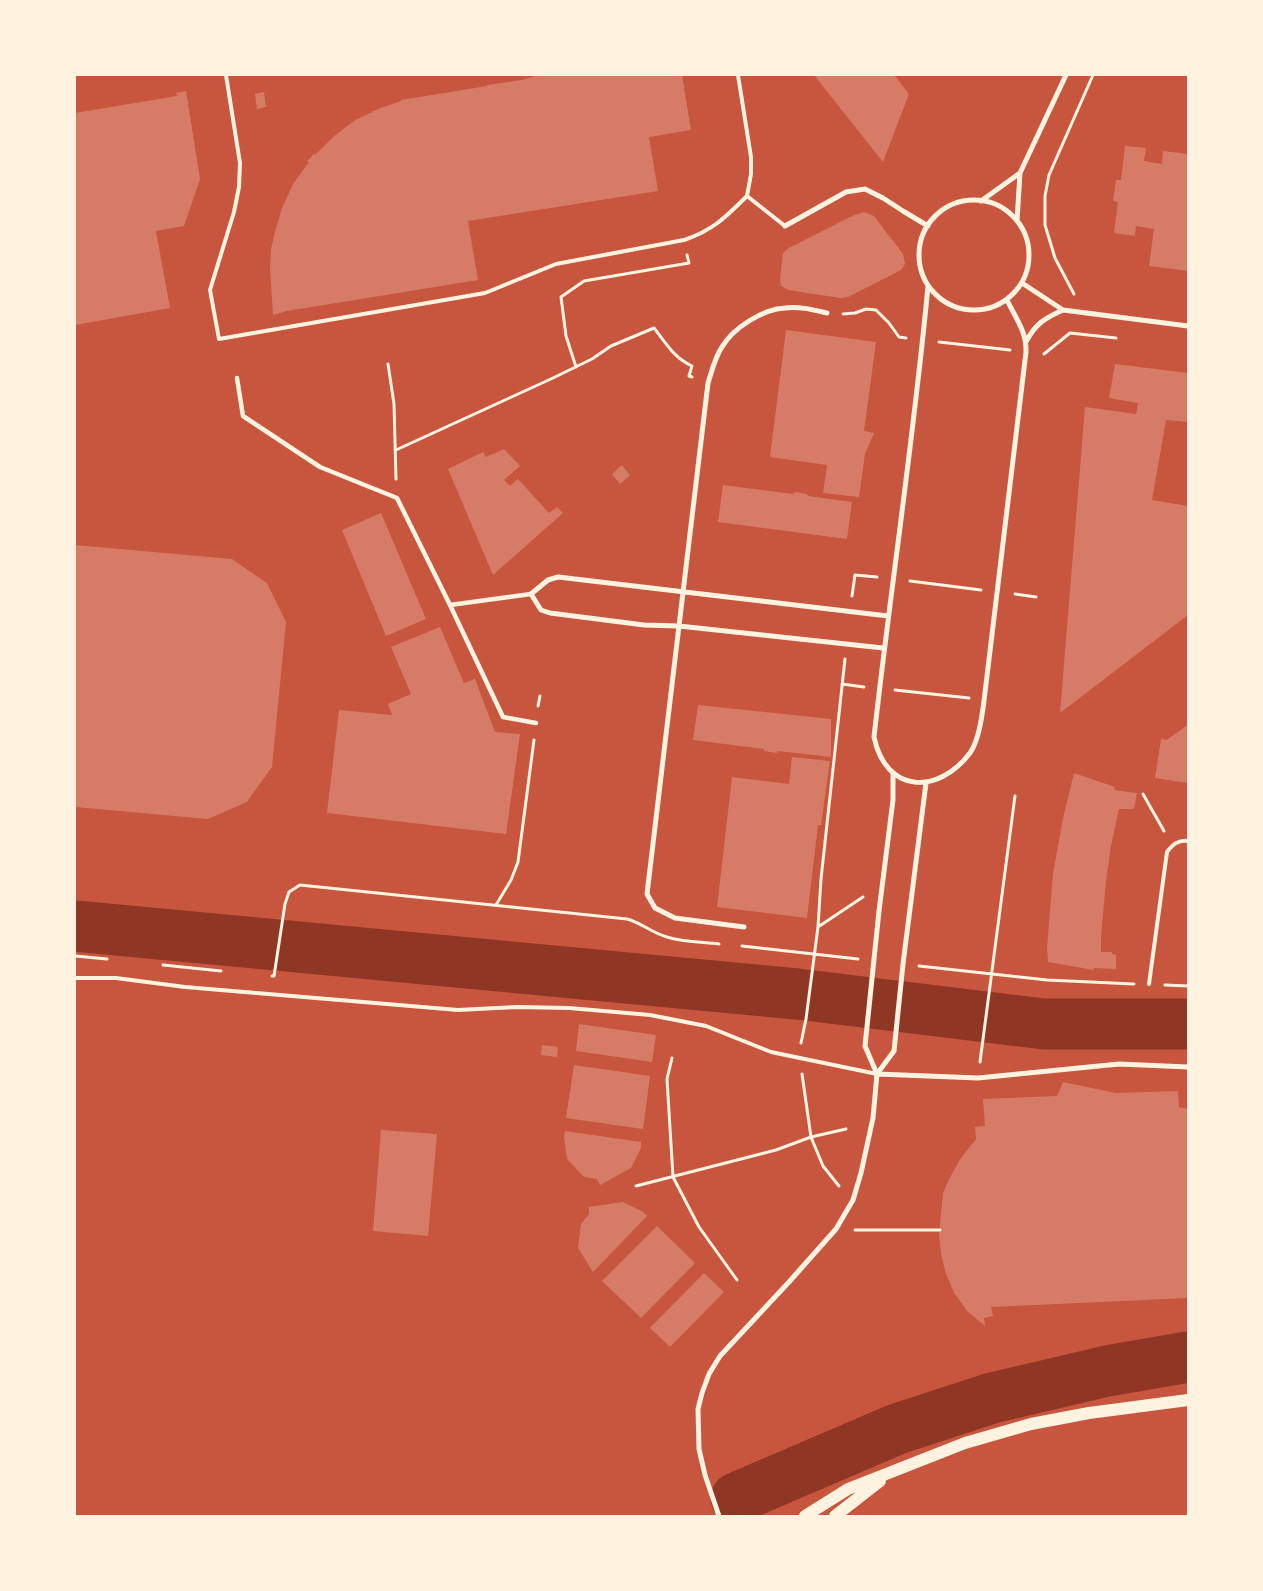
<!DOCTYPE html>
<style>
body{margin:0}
#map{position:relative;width:1263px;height:1591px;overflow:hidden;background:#c8553d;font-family:"IBM Plex Sans",sans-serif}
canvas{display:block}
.frame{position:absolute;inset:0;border:76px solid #fff3e0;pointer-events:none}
</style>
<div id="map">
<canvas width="1263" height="1591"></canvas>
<div class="frame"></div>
</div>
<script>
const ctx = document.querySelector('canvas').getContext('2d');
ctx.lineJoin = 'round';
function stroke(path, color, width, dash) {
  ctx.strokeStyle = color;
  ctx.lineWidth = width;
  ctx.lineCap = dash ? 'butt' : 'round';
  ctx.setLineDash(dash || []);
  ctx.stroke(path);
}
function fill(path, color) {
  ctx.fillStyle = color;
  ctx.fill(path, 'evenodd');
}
stroke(new Path2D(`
 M 75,926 L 797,994 L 1044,1024 L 1188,1024
 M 736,1498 L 897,1429 L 992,1398 L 1107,1371 L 1188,1357`), '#8f3625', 51);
fill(new Path2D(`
 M 539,75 L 682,75 L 691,130 L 649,137 L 658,191 L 468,221 L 478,280 L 287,311 L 273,315 L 270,267 L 271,249 L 275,232 L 282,208 L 293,184 L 309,162 L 307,161 L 314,154 L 315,155 L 333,137 L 354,121 L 378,109 L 401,101 L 401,100 L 487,86 L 487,85 L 522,80 Z
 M 814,75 L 894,75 L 909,94 L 883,162 Z
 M 186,91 L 200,179 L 184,226 L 156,231 L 170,308 L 75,325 L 75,113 L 177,96 L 176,93 Z
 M 264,92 L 266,107 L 257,109 L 255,94 Z
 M 1125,146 L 1146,148 L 1144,161 L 1162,164 L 1163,151 L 1188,154 L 1188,271 L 1149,266 L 1154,229 L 1136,226 L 1135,236 L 1114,233 L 1118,202 L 1113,201 L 1116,180 L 1121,180 Z
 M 864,212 L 874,216 L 903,254 L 905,264 L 901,270 L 848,297 L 840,298 L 788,290 L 781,286 L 780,279 L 783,253 L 789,248 L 852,216 Z
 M 786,330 L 876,342 L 864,431 L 874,433 L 865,454 L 859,497 L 823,493 L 827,465 L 770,457 Z
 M 1115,364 L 1188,373 L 1188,422 L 1166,420 L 1152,500 L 1188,506 L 1188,615 L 1060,713 L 1085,407 L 1136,414 L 1138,403 L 1109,398 Z
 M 504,449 L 520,466 L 504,480 L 510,486 L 518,479 L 549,513 L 557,507 L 563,513 L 493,575 L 448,469 L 483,452 L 486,457 Z
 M 622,465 L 630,475 L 620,484 L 612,474 Z
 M 723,485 L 793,494 L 795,492 L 807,494 L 808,496 L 852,502 L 847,539 L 718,522 Z
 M 381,513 L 426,619 L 386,636 L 342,530 Z
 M 75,545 L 232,559 L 267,583 L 286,622 L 272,767 L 247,802 L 208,819 L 75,807 Z
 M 440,627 L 464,683 L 475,679 L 495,732 L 520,734 L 506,834 L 327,813 L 339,710 L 392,715 L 388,704 L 411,694 L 391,647 Z
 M 698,705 L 831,719 L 831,757 L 778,751 L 777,753 L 764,751 L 764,749 L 693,740 Z
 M 1186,726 L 1188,727 L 1188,783 L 1155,778 L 1161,739 L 1167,740 Z
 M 792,757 L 830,761 L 821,825 L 818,825 L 807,918 L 717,907 L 732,777 L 789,784 Z
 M 1074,773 L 1115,787 L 1114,790 L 1137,793 L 1134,809 L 1119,809 L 1111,846 L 1106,881 L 1101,937 L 1101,952 L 1112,952 L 1112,954 L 1116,955 L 1116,969 L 1094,968 L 1094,970 L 1048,962 L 1047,948 L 1053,874 L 1063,818 Z
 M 579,1024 L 656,1035 L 652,1062 L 576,1051 Z
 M 542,1045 L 558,1047 L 557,1057 L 541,1055 Z
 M 574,1065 L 650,1076 L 643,1129 L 566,1118 Z
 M 1063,1082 L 1116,1093 L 1178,1091 L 1179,1107 L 1188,1109 L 1188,1298 L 991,1307 L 993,1316 L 984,1318 L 985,1326 L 967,1311 L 954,1293 L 945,1271 L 941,1253 L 939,1234 L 943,1193 L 949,1179 L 961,1158 L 976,1139 L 975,1127 L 985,1126 L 983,1099 L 1057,1096 Z
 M 381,1130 L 437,1134 L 428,1236 L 373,1231 Z
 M 565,1131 L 641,1142 L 641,1148 L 631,1168 L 600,1185 L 597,1179 L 584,1177 L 567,1159 L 564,1137 Z
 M 623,1202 L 643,1212 L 647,1216 L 593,1272 L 578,1248 L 581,1224 L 589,1214 L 589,1207 Z
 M 657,1226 L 695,1263 L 641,1318 L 602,1281 Z
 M 704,1273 L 724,1292 L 670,1347 L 650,1328 Z`), '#d67c66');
stroke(new Path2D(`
 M 1074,294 L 1055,258 L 1045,225 L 1045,196 L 1049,175 L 1093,75
 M 843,314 L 855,313 L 866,309 L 876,310 L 889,323 L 899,337 L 906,338
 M 939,342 L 1010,350
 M 1044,354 L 1070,333 L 1116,338
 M 388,364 L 394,404 L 396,479
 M 576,367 L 566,336 L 561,297 L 584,281 L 689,263 L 687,255
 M 396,450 L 553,378 L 592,359 L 611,346 L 654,328 C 666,343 674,358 692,366 L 689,376 L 692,377
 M 910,581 L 981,590
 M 1015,594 L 1036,597
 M 852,596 L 855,575 L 877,577
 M 842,684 L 864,687
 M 895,690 L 969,698
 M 538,706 L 540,696
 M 1143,794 L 1164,831
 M 496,905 L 511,880 L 518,862 L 534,740
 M 818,927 L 821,879 L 845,659
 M 742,946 L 858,959
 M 75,956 L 107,959
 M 163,965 L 221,971
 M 919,966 L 1047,980 L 1134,984
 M 272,976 L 274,976 L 285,904 L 289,892 L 300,885 L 627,919 C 642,923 652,933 667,937 C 683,942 702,942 719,944
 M 1165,985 L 1188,986
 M 801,1043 L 806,1019 L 818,927 L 863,897
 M 672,1058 L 667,1079 L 673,1177 L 699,1227 L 737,1280
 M 980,1062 L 1015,796
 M 802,1074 L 811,1137 L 823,1166 L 839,1186
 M 636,1186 L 776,1150 L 811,1137 L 846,1129
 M 855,1230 L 940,1230`), '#fff3e0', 3);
stroke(new Path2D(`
 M 226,75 L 240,163 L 239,187 L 234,212 L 210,290 L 219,339 L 485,293 L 556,264 L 684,240 C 712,231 726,217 747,196
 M 738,75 L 751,157 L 751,174 L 747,196 L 785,226
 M 75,978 L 116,978 L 185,987 L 458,1010 L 517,1007 L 569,1008 L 650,1015 L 706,1026 L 771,1052 L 877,1074
 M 1149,984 L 1167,852 C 1173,844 1178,840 1188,841`), '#fff3e0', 4);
stroke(new Path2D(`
 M 237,378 L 243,416 L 320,467 L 397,498 L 450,605 L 531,594
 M 450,605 L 503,717 L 536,723`), '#fff3e0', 4.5);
stroke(new Path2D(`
 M919 255a55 55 0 1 1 110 0a55 55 0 1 1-110 0Z
 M 981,201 L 1020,173
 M 1017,221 L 1020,173 L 1066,75
 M 785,226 L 846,192 L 865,189 L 883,198 L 903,211 L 928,226
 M 1022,283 L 1063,310 L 1188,326
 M 928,286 C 914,436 891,586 874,737 C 886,794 938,795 970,753 C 979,740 982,716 984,701 L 1026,352 C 1027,332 1015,317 1007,300
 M 1026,342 C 1035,324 1045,318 1063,310
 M 883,648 L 679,626 L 644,625 L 550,613 L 541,610 L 531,594 L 548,580 L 558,577 L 888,616
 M 744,927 L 675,918 L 655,908 L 647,894 L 708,383 C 712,371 715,357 722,347 C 733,328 763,309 785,308 C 799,306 814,310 827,313
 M 877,1074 L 978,1078 L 1119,1064 L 1188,1067
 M 877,1074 L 865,1046 L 879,911 L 893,800 L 893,774
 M 719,1516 L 705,1475 L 699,1449 L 698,1409 L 702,1393 L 709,1374 L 720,1356 L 789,1282 L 836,1229 L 853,1200 L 861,1173 L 873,1118 L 877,1074 L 894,1051 L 903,964 L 926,783`), '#fff3e0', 5);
stroke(new Path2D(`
 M 805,1516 L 848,1489 L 965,1443 L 1031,1424 L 1089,1413 L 1188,1400
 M 835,1516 L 880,1481`), '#fff3e0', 12);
</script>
